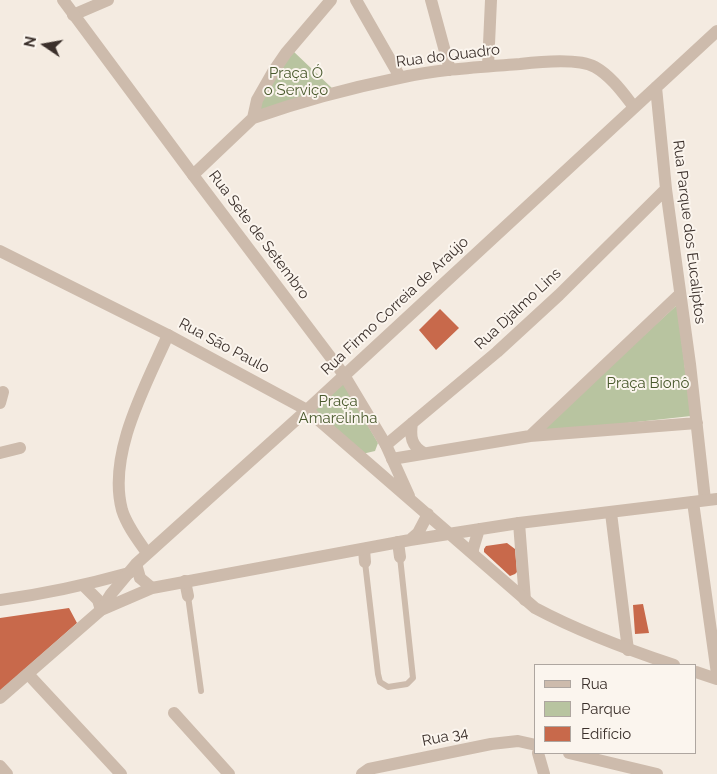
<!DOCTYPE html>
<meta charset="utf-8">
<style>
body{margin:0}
#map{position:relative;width:717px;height:774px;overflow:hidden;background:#f4ebe1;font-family:Raleway,sans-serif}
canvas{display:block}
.legend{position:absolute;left:534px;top:664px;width:162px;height:90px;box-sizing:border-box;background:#fbf5ee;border:1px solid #aea6a0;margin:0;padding:6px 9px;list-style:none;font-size:15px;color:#3b302b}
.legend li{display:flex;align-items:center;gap:10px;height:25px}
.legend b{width:25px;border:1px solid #aea6a0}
.north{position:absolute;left:20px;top:20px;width:50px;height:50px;-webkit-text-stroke:4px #fbf5ee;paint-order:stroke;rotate:282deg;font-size:14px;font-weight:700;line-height:20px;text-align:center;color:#3b302b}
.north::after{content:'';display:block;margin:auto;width:18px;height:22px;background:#3b302b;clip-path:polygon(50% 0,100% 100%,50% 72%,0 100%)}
</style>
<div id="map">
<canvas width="717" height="774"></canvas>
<ul class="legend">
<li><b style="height:6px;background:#cdbbac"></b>Rua</li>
<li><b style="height:14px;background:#b8c4a0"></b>Parque</li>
<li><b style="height:14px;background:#c8694b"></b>Edifício</li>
</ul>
<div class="north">N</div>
</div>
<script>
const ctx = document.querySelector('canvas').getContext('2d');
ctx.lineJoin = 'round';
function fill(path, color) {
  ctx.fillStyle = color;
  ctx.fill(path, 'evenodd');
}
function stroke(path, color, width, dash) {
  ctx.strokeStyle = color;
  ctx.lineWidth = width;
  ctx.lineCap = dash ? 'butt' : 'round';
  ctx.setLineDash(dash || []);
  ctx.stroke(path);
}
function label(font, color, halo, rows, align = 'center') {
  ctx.font = font + ' Raleway,sans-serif';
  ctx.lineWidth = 4;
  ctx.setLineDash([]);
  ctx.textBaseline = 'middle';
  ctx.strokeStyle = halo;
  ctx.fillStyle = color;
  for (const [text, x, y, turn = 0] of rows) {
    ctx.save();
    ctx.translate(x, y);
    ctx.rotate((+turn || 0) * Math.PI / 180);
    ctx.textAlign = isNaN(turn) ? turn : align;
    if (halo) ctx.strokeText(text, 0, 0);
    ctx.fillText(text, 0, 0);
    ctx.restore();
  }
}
fill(new Path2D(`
 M 293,51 L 334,90 L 258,115 L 258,104 Z
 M 677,305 L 691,416 L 537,433 Z
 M 342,381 L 378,443 L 375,451 L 362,454 L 311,409 Z`), '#b8c4a0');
fill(new Path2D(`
 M 440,309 L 459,328 L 436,350 L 419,330 Z
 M 507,543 L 515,549 L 517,572 L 515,574 L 510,576 L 484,552 L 484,549 L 486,546 Z
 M 643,604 L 649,633 L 635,634 L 633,605 Z
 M 69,608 L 77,623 L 0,691 L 0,618 Z`), '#c8694b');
stroke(new Path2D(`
 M 365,562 L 378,674 L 380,682 L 388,687 L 407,684 L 413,678 L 400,557
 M 188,596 L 201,691`), '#cdbbac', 6);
stroke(new Path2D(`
 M 356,0 L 400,77
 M 431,0 L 450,70
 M 73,15 L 108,0
 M 488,66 L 491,0
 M 656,87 L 666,189 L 690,364 L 705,500
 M 253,118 C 301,101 350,88 399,78 C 439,69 480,67 520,64 C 537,62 579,58 595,67 C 611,76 623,93 634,107
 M 193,175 L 253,118 L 257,100 L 273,72 L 286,53 L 331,0
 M 0,403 L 3,392
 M 307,410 L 717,31
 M 412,423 C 410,436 411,446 424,453
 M 530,436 L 680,294
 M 386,445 L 497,352 L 559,295 L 666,189
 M 0,453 L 20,448
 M 392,459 L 530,436 L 697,423
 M 693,502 L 717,674
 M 611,513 L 628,650
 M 519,523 L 525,600
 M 398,542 L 400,557
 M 364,549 L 365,562
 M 147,553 C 138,540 127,526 122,510 C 107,454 146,385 168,335
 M 185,581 L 188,596
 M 84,586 L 98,600 L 101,610
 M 0,600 C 44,594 86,585 129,573
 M 28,674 L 121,774
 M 174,713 L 229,774
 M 538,753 L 544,774
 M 569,753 L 657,774
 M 0,766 L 7,774
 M 362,774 L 369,769 L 491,744 L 518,741 L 536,745`), '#cdbbac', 12);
stroke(new Path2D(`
 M 63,0 L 193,175 L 344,375 L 386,445 L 409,496
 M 0,251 L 168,335 L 307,410 L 535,608 C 580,632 626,649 674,665
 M 410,540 L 418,533 L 428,514
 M 473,554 L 473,549 L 479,529
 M 136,564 L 140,578 L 152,588
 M 101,610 L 111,594 L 136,564 L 307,410
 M 696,672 L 717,679
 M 0,698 L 101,610 L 152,588 L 410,540 L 519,523 L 717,499`), '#cdbbac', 12);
label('15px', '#3b302b', '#fbf5ee', [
 ["Rua do Quadro",448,56,-7],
 ["Rua Parque dos Eucaliptos",689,232,83],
 ["Rua Sete de Setembro",259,235,53],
 ["Rua Firmo Correia de Araújo",395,306,-43],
 ["Rua Djalmo Lins",518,309,-43],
 ["Rua São Paulo",224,346,28],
 ["Rua 34",445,737,-11]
]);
label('15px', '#4a5a2e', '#fbf5ee', [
 ["Praça Ó",296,73],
 ["o Serviço",296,90],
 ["Praça Bionô",648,383],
 ["Praça",338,401],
 ["Amarelinha",338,418]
]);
</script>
